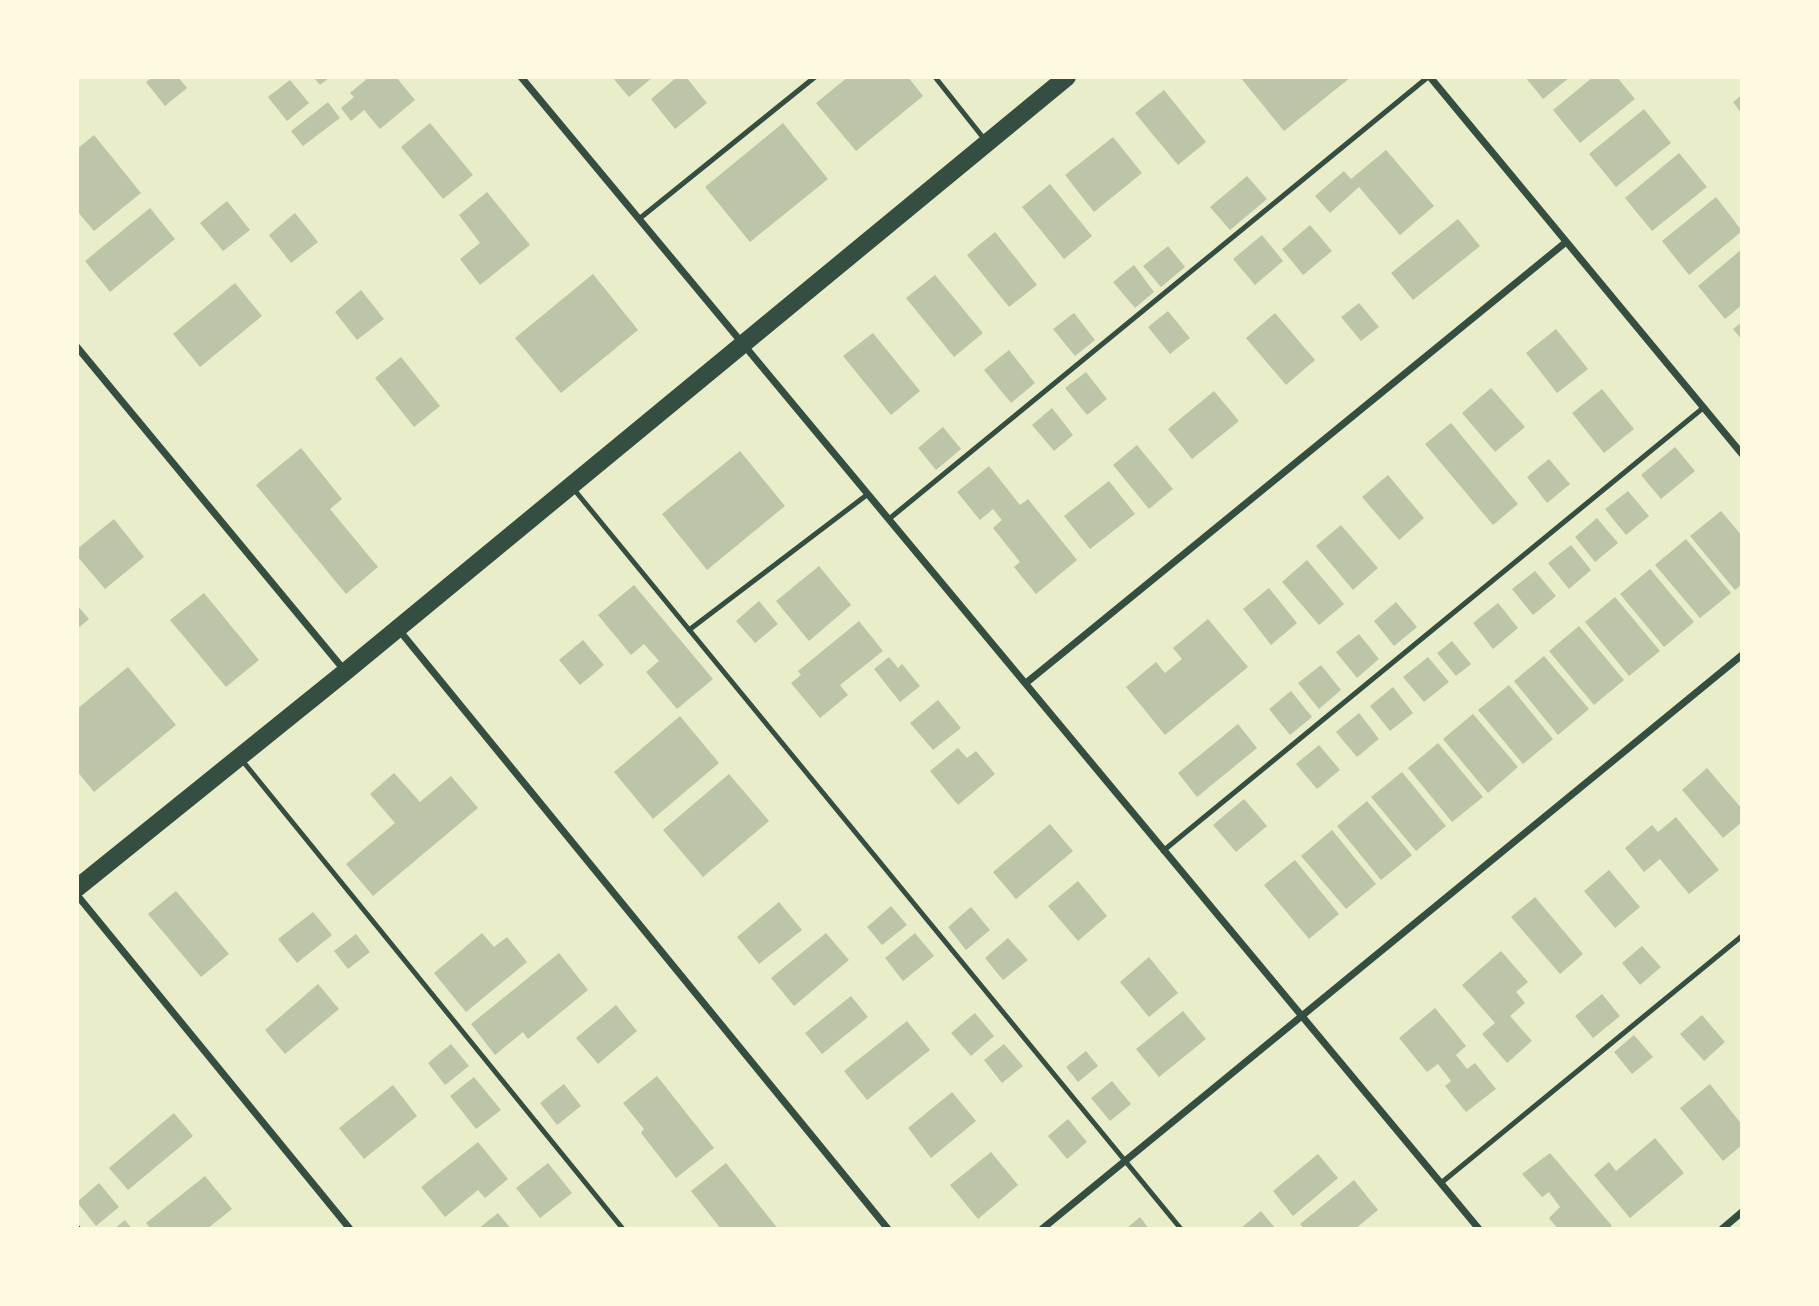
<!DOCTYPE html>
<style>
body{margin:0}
#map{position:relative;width:1819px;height:1306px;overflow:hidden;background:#e9edc9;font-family:"Fira Sans",sans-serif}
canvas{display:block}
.frame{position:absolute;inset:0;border:79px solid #fefae0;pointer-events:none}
</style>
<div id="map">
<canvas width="1819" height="1306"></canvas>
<div class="frame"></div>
</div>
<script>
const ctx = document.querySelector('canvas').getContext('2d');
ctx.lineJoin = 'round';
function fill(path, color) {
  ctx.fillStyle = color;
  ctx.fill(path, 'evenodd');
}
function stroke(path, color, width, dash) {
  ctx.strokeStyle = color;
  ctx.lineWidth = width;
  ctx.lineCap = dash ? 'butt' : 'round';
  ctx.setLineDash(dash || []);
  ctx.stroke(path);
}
fill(new Path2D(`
 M 153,77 L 178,77 L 187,88 L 165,106 L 146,82 Z
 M 313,77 L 330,77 L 320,85 Z
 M 369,77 L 396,77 L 415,100 L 380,129 L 364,110 L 351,121 L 341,108 L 354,97 L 350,93 Z
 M 612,77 L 653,77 L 629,97 Z
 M 677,77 L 686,77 L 707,103 L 675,129 L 651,99 Z
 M 848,77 L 908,77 L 923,96 L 856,151 L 816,103 Z
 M 1240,77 L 1351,77 L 1284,131 Z
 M 1525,77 L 1570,77 L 1543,99 Z
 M 1593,77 L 1617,77 L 1635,99 L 1580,143 L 1553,110 Z
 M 290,80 L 309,103 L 287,121 L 268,97 Z
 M 1164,90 L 1206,142 L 1178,165 L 1135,113 Z
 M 1742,95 L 1742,114 L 1733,102 Z
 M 328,102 L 340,118 L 303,146 L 291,131 Z
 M 1644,109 L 1671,143 L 1616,187 L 1589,154 Z
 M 430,123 L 473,175 L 443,199 L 401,147 Z
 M 783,123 L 828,179 L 750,242 L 705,187 Z
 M 94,135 L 141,193 L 94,231 L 77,211 L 77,149 Z
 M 1113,137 L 1142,173 L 1094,212 L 1065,175 Z
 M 1386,150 L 1434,206 L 1400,235 L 1359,187 L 1330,213 L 1315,196 L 1344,171 L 1351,179 Z
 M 1679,153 L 1707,187 L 1652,231 L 1625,198 Z
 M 1247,176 L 1267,199 L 1230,230 L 1210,207 Z
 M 1050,184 L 1092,236 L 1064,259 L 1022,207 Z
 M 487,192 L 530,245 L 480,285 L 460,259 L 480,243 L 459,215 Z
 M 1716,197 L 1742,231 L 1689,275 L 1662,241 Z
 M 227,201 L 250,230 L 223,251 L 200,223 Z
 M 150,208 L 175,239 L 110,292 L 85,261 Z
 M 295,213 L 318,242 L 291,263 L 269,235 Z
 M 1458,219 L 1480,246 L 1413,300 L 1391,273 Z
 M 1310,225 L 1332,251 L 1303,275 L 1282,249 Z
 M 995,232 L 1037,285 L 1009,307 L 967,255 Z
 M 1262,235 L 1283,261 L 1255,285 L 1233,259 Z
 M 1168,246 L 1185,267 L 1161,287 L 1143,266 Z
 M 1742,249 L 1742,305 L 1725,319 L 1698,286 Z
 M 1134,265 L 1154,292 L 1135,308 L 1113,282 Z
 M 593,274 L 638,330 L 561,393 L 515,338 Z
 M 935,275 L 983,333 L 954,357 L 906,298 Z
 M 235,283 L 262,316 L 200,367 L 173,334 Z
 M 361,290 L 384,319 L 357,340 L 335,312 Z
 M 1359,303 L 1379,327 L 1361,341 L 1341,317 Z
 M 1168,311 L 1190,338 L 1170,354 L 1148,327 Z
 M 1074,313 L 1095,340 L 1075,356 L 1053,329 Z
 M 1275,313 L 1315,360 L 1286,385 L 1246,338 Z
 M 1742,322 L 1742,340 L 1733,329 Z
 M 1556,329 L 1588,369 L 1557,393 L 1526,353 Z
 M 873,333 L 920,391 L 891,415 L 843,356 Z
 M 1009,350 L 1035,383 L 1011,403 L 984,370 Z
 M 401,357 L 440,406 L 414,427 L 375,378 Z
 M 1086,372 L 1107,399 L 1087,415 L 1065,388 Z
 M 1491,388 L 1525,427 L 1495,452 L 1462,413 Z
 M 1602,389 L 1634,429 L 1604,453 L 1572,413 Z
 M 1214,391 L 1239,421 L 1192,459 L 1168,429 Z
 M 1052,408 L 1073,435 L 1054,451 L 1032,425 Z
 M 1451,423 L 1518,504 L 1493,525 L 1425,444 Z
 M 943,427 L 961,449 L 936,470 L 918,448 Z
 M 1137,445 L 1173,489 L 1149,509 L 1113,465 Z
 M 1675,447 L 1695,471 L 1661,499 L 1641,475 Z
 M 301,448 L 342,499 L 330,509 L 378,567 L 346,594 L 256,485 Z
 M 740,451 L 785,506 L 707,570 L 662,514 Z
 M 1549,459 L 1570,484 L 1547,503 L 1527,477 Z
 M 989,466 L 1020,505 L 1028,499 L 1077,560 L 1036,594 L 1014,567 L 1020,562 L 993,528 L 1002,520 L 993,509 L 980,520 L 957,492 Z
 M 1388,475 L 1424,518 L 1399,540 L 1362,497 Z
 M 1109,481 L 1135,514 L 1090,549 L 1064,516 Z
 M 1628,491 L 1649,516 L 1626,535 L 1605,509 Z
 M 1721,511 L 1742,536 L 1742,584 L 1735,590 L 1690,536 Z
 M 1597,518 L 1618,543 L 1595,562 L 1575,537 Z
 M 114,519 L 144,557 L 105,589 L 77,556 L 77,549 Z
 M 1341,525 L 1378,568 L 1353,590 L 1316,546 Z
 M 1686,539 L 1731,593 L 1700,618 L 1655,565 Z
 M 1571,545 L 1591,570 L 1569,589 L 1548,563 Z
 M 1307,560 L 1344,604 L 1319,625 L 1282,582 Z
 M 819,566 L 851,605 L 809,641 L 776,601 Z
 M 1650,569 L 1694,622 L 1664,647 L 1620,594 Z
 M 1535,571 L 1556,596 L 1533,615 L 1512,589 Z
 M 634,585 L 713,679 L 677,709 L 646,672 L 659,661 L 644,644 L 631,655 L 598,615 Z
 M 1269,588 L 1297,623 L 1271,645 L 1243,609 Z
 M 204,593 L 259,660 L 226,687 L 170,620 Z
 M 1615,597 L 1660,651 L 1629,676 L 1585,622 Z
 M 759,601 L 778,624 L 755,643 L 736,621 Z
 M 1396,602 L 1417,627 L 1394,646 L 1374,621 Z
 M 1498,603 L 1518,628 L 1493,649 L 1473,623 Z
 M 77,605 L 89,619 L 77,629 Z
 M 1208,619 L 1248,667 L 1165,735 L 1126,687 L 1156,662 L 1165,673 L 1182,659 L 1173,648 Z
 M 859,621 L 883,651 L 840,685 L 848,695 L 820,718 L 791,683 L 801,675 L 798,671 Z
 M 1579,626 L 1624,680 L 1594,705 L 1549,651 Z
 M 1359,634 L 1379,659 L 1357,678 L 1336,652 Z
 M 583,640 L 604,665 L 580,685 L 559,660 Z
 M 1452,641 L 1471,664 L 1456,676 L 1437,653 Z
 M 1544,656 L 1589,709 L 1558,735 L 1514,681 Z
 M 889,657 L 898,668 L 902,664 L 920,686 L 900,702 L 874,669 Z
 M 1428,657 L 1449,682 L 1424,702 L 1403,677 Z
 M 1321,665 L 1341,690 L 1319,709 L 1298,683 Z
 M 128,667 L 176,725 L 94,792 L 77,771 L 77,709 Z
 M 1509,685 L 1553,739 L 1523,764 L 1478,710 Z
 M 1393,687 L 1413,713 L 1390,731 L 1370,706 Z
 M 1291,691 L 1312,717 L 1290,735 L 1269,709 Z
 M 938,700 L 961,728 L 933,750 L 910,723 Z
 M 1359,713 L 1379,739 L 1357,757 L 1336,732 Z
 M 1473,714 L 1518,767 L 1488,793 L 1443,739 Z
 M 680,716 L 719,763 L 653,819 L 614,772 Z
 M 1238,724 L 1257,748 L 1197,797 L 1178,773 Z
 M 1438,743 L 1483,797 L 1452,822 L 1408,768 Z
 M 1319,745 L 1340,770 L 1317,789 L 1296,764 Z
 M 958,748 L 967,758 L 976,751 L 995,774 L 958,805 L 930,771 Z
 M 1707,768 L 1742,809 L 1742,822 L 1723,838 L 1682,790 Z
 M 1402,772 L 1446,826 L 1416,851 L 1371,797 Z
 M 394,773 L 420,802 L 451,776 L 478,808 L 373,896 L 346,864 L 395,823 L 370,794 Z
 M 729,774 L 769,821 L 703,877 L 663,830 Z
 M 1244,799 L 1267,826 L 1236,852 L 1213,825 Z
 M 1367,801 L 1412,855 L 1381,880 L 1337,826 Z
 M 1676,817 L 1719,870 L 1689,894 L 1660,859 L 1644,872 L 1625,848 L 1652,825 L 1658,832 Z
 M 1050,824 L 1073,851 L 1016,899 L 993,872 Z
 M 1332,830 L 1376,884 L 1346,909 L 1301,856 Z
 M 1295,860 L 1339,914 L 1309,939 L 1264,885 Z
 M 1609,870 L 1640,907 L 1615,928 L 1584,891 Z
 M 1078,881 L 1107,916 L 1078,941 L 1048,906 Z
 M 176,891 L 229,954 L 201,977 L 148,914 Z
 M 1535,897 L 1583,954 L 1560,974 L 1511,917 Z
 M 779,902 L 802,930 L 759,964 L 737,937 Z
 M 891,906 L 907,925 L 882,945 L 867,927 Z
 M 971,907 L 990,930 L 966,950 L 948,927 Z
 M 313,912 L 332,935 L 297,963 L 278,939 Z
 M 482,933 L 494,947 L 507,937 L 527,962 L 466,1012 L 434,973 Z
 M 826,933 L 849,960 L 794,1006 L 771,978 Z
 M 915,933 L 934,956 L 903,981 L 885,958 Z
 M 356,934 L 370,952 L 348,969 L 334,951 Z
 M 1008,938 L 1028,960 L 1003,980 L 985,958 Z
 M 1642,946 L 1661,967 L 1640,985 L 1622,963 Z
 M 1501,951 L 1528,982 L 1516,992 L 1525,1003 L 1510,1016 L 1532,1041 L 1507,1063 L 1482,1034 L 1495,1023 L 1462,985 Z
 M 559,953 L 588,990 L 528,1039 L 523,1032 L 495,1055 L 471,1024 Z
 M 1149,957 L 1178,993 L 1149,1017 L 1120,982 Z
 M 318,984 L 339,1009 L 285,1054 L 265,1030 Z
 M 1602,994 L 1620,1016 L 1593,1038 L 1575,1016 Z
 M 851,996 L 868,1017 L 822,1054 L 805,1033 Z
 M 616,1005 L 637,1031 L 598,1064 L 576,1038 Z
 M 1435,1008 L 1466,1046 L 1456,1055 L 1467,1069 L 1475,1063 L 1496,1089 L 1466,1112 L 1445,1086 L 1451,1081 L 1438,1064 L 1427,1072 L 1399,1038 Z
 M 1183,1011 L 1206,1039 L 1159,1077 L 1136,1049 Z
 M 975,1013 L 994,1036 L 971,1056 L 951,1033 Z
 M 1702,1015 L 1725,1042 L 1704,1061 L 1680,1034 Z
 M 907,1021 L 930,1050 L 867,1100 L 844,1071 Z
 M 1634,1035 L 1653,1057 L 1632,1074 L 1614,1052 Z
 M 451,1044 L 469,1066 L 445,1085 L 428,1063 Z
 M 1004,1044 L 1023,1066 L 1002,1083 L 984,1060 Z
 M 1086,1051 L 1098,1066 L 1078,1082 L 1066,1067 Z
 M 657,1076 L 714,1148 L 676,1178 L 641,1133 L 644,1129 L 623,1103 Z
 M 474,1077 L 501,1110 L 476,1129 L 450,1096 Z
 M 1112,1081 L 1131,1104 L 1110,1121 L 1091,1098 Z
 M 564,1084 L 581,1106 L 557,1125 L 540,1103 Z
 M 1710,1084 L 1742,1125 L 1742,1145 L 1723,1161 L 1680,1108 Z
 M 393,1085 L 417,1116 L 364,1159 L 339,1128 Z
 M 952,1092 L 976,1121 L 931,1158 L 908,1128 Z
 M 174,1113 L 193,1136 L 128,1190 L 109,1168 Z
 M 1068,1119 L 1087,1142 L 1067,1159 L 1048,1136 Z
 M 1655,1138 L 1684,1173 L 1630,1218 L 1594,1175 L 1609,1162 L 1616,1171 Z
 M 478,1142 L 508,1179 L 485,1198 L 478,1190 L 445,1217 L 421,1187 Z
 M 991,1152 L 1018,1185 L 978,1219 L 950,1185 Z
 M 1550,1153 L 1612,1226 L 1609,1229 L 1558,1229 L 1549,1218 L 1560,1207 L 1549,1192 L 1542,1197 L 1522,1174 Z
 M 1318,1154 L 1338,1178 L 1293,1216 L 1273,1191 Z
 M 548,1163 L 572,1193 L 540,1218 L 516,1188 Z
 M 726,1163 L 778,1229 L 721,1229 L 691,1191 Z
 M 205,1176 L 232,1209 L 207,1229 L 151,1229 L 146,1223 Z
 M 1354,1180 L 1378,1210 L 1355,1229 L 1304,1229 L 1300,1224 Z
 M 99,1183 L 119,1207 L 96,1226 L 77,1202 Z
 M 1261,1211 L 1275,1228 L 1240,1229 Z
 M 498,1213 L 511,1229 L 478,1229 Z
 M 1140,1217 L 1149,1229 L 1126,1229 Z
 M 125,1220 L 132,1229 L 114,1229 Z`), '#bcc5a7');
stroke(new Path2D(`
 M 935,77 L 985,140
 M 639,219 L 815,77
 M 572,487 L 1181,1229
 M 889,519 L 1428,77
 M 689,630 L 868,494
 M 241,759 L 623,1229
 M 1163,851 L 1703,408
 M 1441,1183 L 1742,936
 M 77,1227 L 79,1229`), '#344e41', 5);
stroke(new Path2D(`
 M 521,77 L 1479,1229
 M 1430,77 L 1742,454
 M 77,347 L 345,671
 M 399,630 L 888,1229
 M 1026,683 L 1566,242
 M 77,895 L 350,1229
 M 1042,1229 L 1742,655
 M 1722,1229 L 1742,1212`), '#344e41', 7);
stroke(new Path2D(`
 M 77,888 L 345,672 L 1067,77`), '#344e41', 18);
</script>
